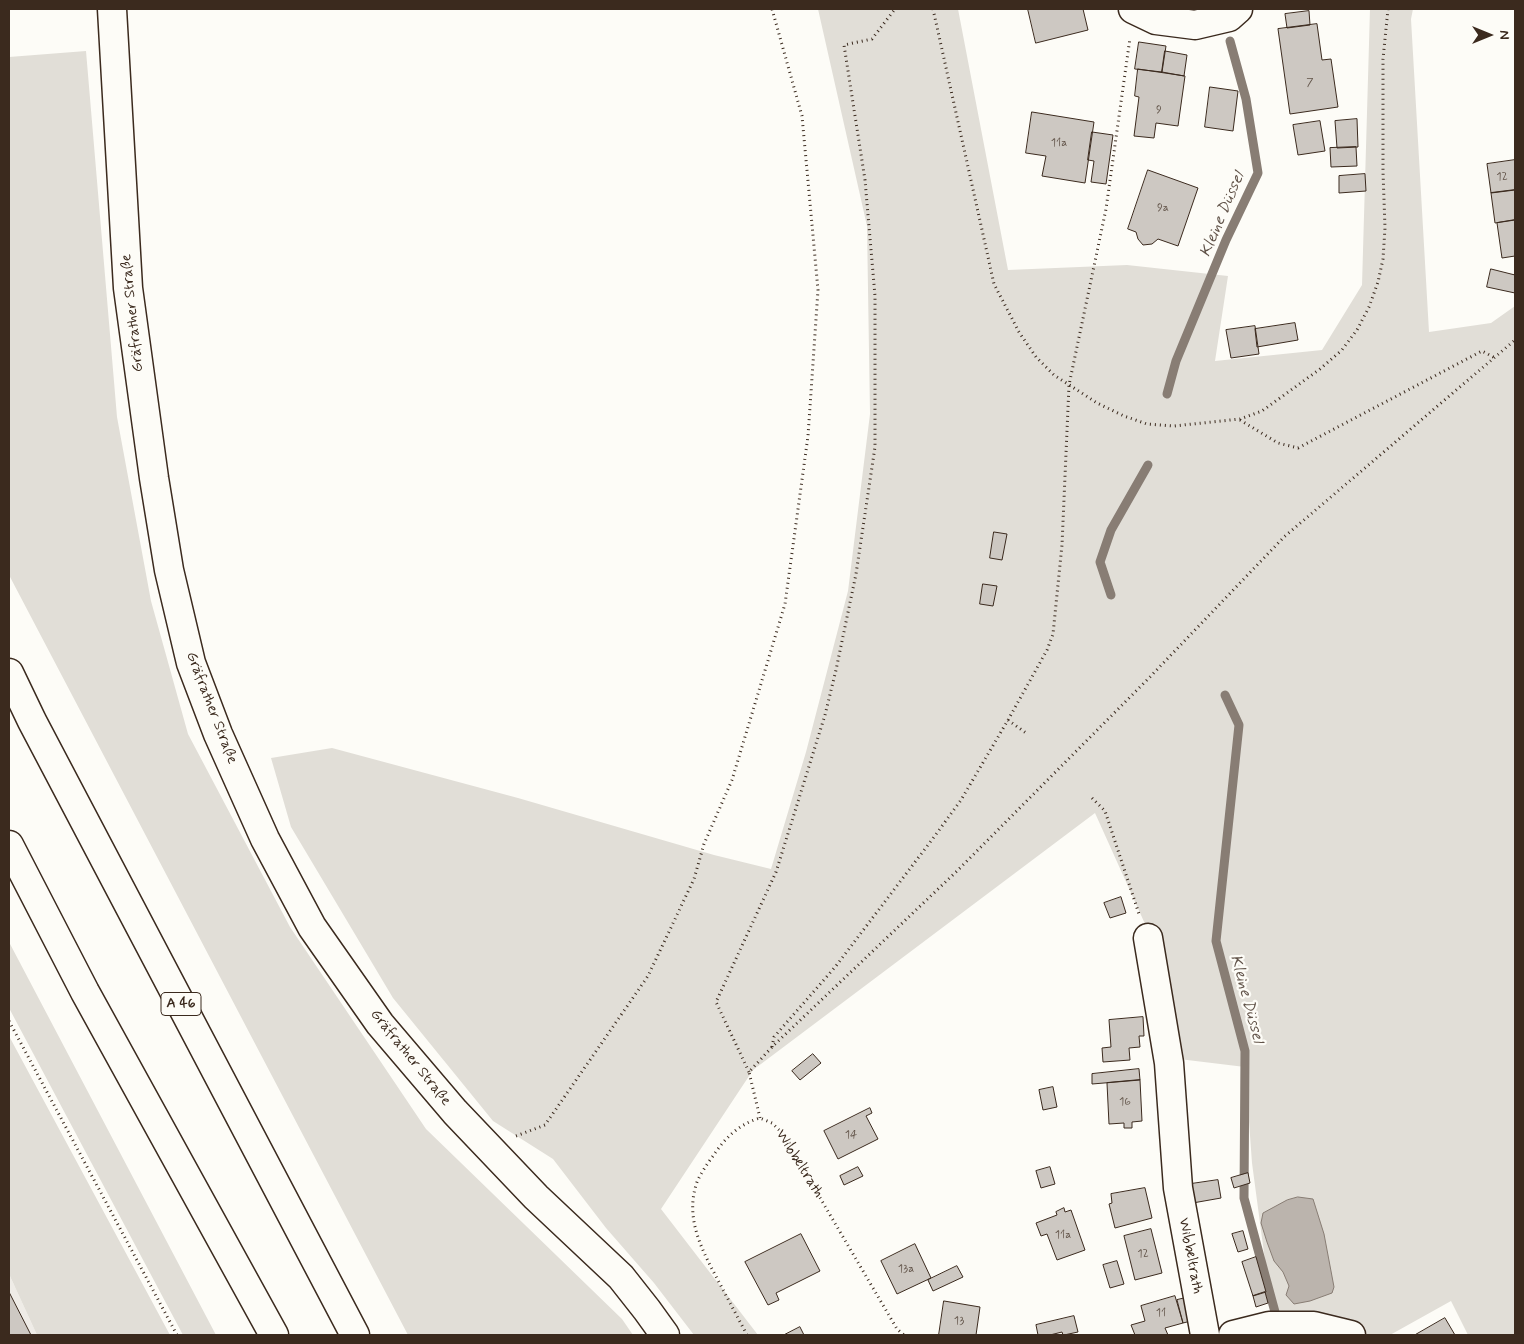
<!DOCTYPE html>
<meta charset="utf-8">
<style>
body{margin:0}
#map{position:relative;width:1524px;height:1344px;overflow:hidden;background:#fdfcf7;font-family:Mynerve,sans-serif}
canvas{display:block}
.frame{position:absolute;inset:0;border:10px solid #3b2a1e;pointer-events:none}
.north{position:absolute;left:1464px;top:10px;width:50px;height:50px;-webkit-text-stroke:4px #fdfcf7;paint-order:stroke;rotate:90deg;font-size:14px;font-weight:700;line-height:20px;text-align:center;color:#3b2a1e}
.north::after{content:'';display:block;margin:auto;width:18px;height:22px;background:#3b2a1e;clip-path:polygon(50% 0,100% 100%,50% 72%,0 100%)}
</style>
<div id="map">
<canvas width="1524" height="1344"></canvas>
<div class="frame"></div>
<div class="north">N</div>
</div>
<script>
const ctx = document.querySelector('canvas').getContext('2d');
ctx.lineJoin = 'round';
function fill(path, color) {
  ctx.fillStyle = color;
  ctx.fill(path, 'evenodd');
}
function stroke(path, color, width, dash) {
  ctx.strokeStyle = color;
  ctx.lineWidth = width;
  ctx.lineCap = dash ? 'butt' : 'round';
  ctx.setLineDash(dash || []);
  ctx.stroke(path);
}
function label(font, color, halo, rows, align = 'center') {
  ctx.font = font + ' Mynerve,sans-serif';
  ctx.lineWidth = 4.5;
  ctx.setLineDash([]);
  ctx.textBaseline = 'middle';
  ctx.strokeStyle = halo;
  ctx.fillStyle = color;
  for (const [text, x, y, turn = 0] of rows) {
    ctx.save();
    ctx.translate(x, y);
    ctx.rotate((+turn || 0) * Math.PI / 180);
    ctx.textAlign = isNaN(turn) ? turn : align;
    if (halo) ctx.strokeText(text, 0, 0);
    ctx.fillText(text, 0, 0);
    ctx.restore();
  }
}
fill(new Path2D(`
 M 9,1274 L 37,1335 L 9,1335 Z`), '#efece7');
fill(new Path2D(`
 M 818,9 L 958,9 L 1008,270 L 1127,265 L 1228,276 L 1215,361 L 1322,350 L 1362,285 L 1370,9 L 1413,9 L 1411,19 L 1429,332 L 1491,323 L 1515,306 L 1515,1335 L 1468,1335 L 1451,1301 L 1390,1335 L 1372,1335 L 1272,1313 L 1252,1163 L 1245,1067 L 1179,1059 L 1150,935 L 1095,813 L 753,1070 L 661,1209 L 758,1335 L 694,1335 L 654,1283 L 606,1228 L 553,1159 L 493,1121 L 393,998 L 291,827 L 271,758 L 332,748 L 518,798 L 714,855 L 771,869 L 806,752 L 848,591 L 870,414 L 867,226 Z
 M 86,51 L 117,417 L 151,601 L 188,734 L 290,927 L 426,1129 L 622,1319 L 633,1335 L 408,1335 L 9,575 L 9,57 Z
 M 9,942 L 216,1335 L 183,1335 L 9,1008 Z
 M 9,1036 L 170,1335 L 37,1335 L 9,1274 Z`), '#e1ded7');
const water = new Path2D(`
 M 1298,1197 L 1313,1199 L 1324,1234 L 1334,1287 L 1332,1293 L 1310,1301 L 1294,1304 L 1286,1295 L 1289,1286 L 1283,1272 L 1274,1261 L 1267,1242 L 1261,1223 L 1263,1213 L 1287,1200 Z`);
fill(water, '#bbb4ad');
stroke(water, '#887d74', 1);
stroke(new Path2D(`
 M 1167,394 L 1176,361 L 1226,240 L 1258,173 L 1246,99 L 1230,41
 M 1111,595 L 1100,562 L 1111,530 L 1148,465
 M 1225,695 L 1239,725 L 1216,941 L 1245,1051 L 1244,1198 L 1275,1312`), '#887d74', 9);
const building = new Path2D(`
 M 1028,9 L 1083,9 L 1088,30 L 1036,43 Z
 M 1309,11 L 1310,25 L 1287,28 L 1285,14 Z
 M 1317,24 L 1322,60 L 1331,59 L 1338,107 L 1290,114 L 1278,29 Z
 M 1139,42 L 1166,46 L 1162,72 L 1135,69 Z
 M 1165,51 L 1187,55 L 1184,76 L 1162,72 Z
 M 1138,69 L 1185,76 L 1178,126 L 1156,123 L 1154,138 L 1134,136 L 1139,97 L 1135,96 Z
 M 1210,87 L 1238,91 L 1233,131 L 1205,127 Z
 M 1032,112 L 1094,122 L 1085,183 L 1042,176 L 1046,156 L 1026,153 Z
 M 1357,119 L 1358,147 L 1337,148 L 1335,121 Z
 M 1320,121 L 1325,151 L 1298,155 L 1293,125 Z
 M 1092,132 L 1113,135 L 1106,184 L 1091,182 L 1094,161 L 1088,160 Z
 M 1356,147 L 1357,166 L 1331,167 L 1330,148 Z
 M 1515,160 L 1515,190 L 1491,193 L 1487,164 Z
 M 1148,170 L 1198,188 L 1178,246 L 1158,239 L 1152,244 L 1143,245 L 1138,239 L 1136,232 L 1128,229 Z
 M 1365,174 L 1366,191 L 1339,193 L 1339,176 Z
 M 1515,190 L 1515,220 L 1495,223 L 1491,193 Z
 M 1515,220 L 1515,256 L 1502,258 L 1497,223 Z
 M 1491,269 L 1515,275 L 1515,293 L 1487,287 Z
 M 1295,323 L 1298,340 L 1257,347 L 1255,329 Z
 M 1255,326 L 1259,354 L 1231,358 L 1226,330 Z
 M 994,532 L 1007,534 L 1002,560 L 990,558 Z
 M 983,584 L 997,586 L 993,606 L 980,604 Z
 M 1121,897 L 1126,913 L 1110,918 L 1104,903 Z
 M 1143,1017 L 1144,1036 L 1139,1036 L 1140,1047 L 1129,1048 L 1130,1060 L 1103,1062 L 1102,1048 L 1111,1047 L 1109,1020 Z
 M 813,1054 L 821,1063 L 800,1080 L 792,1071 Z
 M 1139,1069 L 1140,1080 L 1092,1084 L 1092,1074 Z
 M 1140,1080 L 1142,1121 L 1132,1122 L 1132,1128 L 1124,1128 L 1124,1123 L 1109,1124 L 1107,1083 Z
 M 1053,1087 L 1057,1107 L 1043,1110 L 1039,1090 Z
 M 870,1108 L 872,1113 L 866,1116 L 878,1139 L 838,1159 L 824,1131 Z
 M 858,1167 L 863,1176 L 844,1185 L 840,1176 Z
 M 1050,1167 L 1055,1184 L 1041,1188 L 1036,1171 Z
 M 1248,1173 L 1250,1183 L 1234,1188 L 1231,1178 Z
 M 1218,1180 L 1221,1198 L 1187,1204 L 1184,1185 Z
 M 1145,1188 L 1152,1218 L 1115,1228 L 1109,1204 L 1112,1203 L 1111,1194 Z
 M 1064,1208 L 1065,1212 L 1071,1210 L 1085,1250 L 1057,1260 L 1047,1234 L 1041,1236 L 1036,1223 L 1057,1215 L 1056,1212 Z
 M 1151,1229 L 1162,1273 L 1135,1280 L 1124,1236 Z
 M 1243,1231 L 1248,1249 L 1238,1252 L 1232,1234 Z
 M 801,1234 L 820,1271 L 776,1293 L 779,1300 L 768,1305 L 745,1262 Z
 M 915,1244 L 931,1278 L 897,1294 L 881,1261 Z
 M 1256,1257 L 1266,1292 L 1253,1296 L 1242,1262 Z
 M 1117,1261 L 1124,1284 L 1110,1288 L 1103,1265 Z
 M 957,1266 L 963,1277 L 933,1291 L 928,1280 Z
 M 9,1292 L 31,1335 L 9,1335 Z
 M 1265,1292 L 1268,1303 L 1256,1307 L 1253,1296 Z
 M 1175,1296 L 1183,1323 L 1165,1328 L 1168,1335 L 1135,1335 L 1131,1325 L 1145,1321 L 1141,1306 Z
 M 1190,1297 L 1195,1320 L 1183,1323 L 1177,1300 Z
 M 944,1301 L 980,1307 L 976,1335 L 939,1335 Z
 M 1074,1316 L 1078,1332 L 1064,1335 L 1063,1335 L 1062,1332 L 1050,1335 L 1038,1335 L 1036,1325 Z
 M 1445,1318 L 1455,1335 L 1415,1335 Z
 M 800,1327 L 804,1335 L 784,1335 Z`);
fill(building, '#cdc8c2');
stroke(building, '#3b2a1e', 1);
const minor = new Path2D(`
 M 112,9 L 128,288 L 154,478 L 169,570 L 191,663 L 218,734 L 265,839 L 312,927 L 380,1024 L 455,1112 L 536,1197 L 621,1277 L 647,1310 L 665,1335
 M 1133,9 L 1156,20 L 1195,25 L 1229,17 L 1238,9
 M 1148,938 L 1169,1063 L 1178,1188 L 1205,1335
 M 1233,1335 L 1269,1326 L 1314,1326 L 1351,1335`);
const highway = new Path2D(`
 M 9,673 L 32,721 L 355,1335
 M 9,845 L 85,992 L 274,1335`);
stroke(minor, '#3b2a1e', 31);
stroke(highway, '#3b2a1e', 31);
stroke(new Path2D(`
 M 933,9 L 994,284 L 1019,332 L 1036,357 L 1054,375 L 1097,403 L 1124,416 L 1147,424 L 1174,426 L 1240,419 L 1262,411 L 1320,369 L 1342,350 L 1357,330 L 1369,307 L 1378,282 L 1383,259 L 1385,228 L 1383,172 L 1383,59 L 1388,9
 M 1240,420 L 1278,443 L 1298,448 L 1482,351 L 1495,358
 M 1008,720 L 1026,733
 M 1092,798 L 1105,811 L 1139,914
 M 9,1021 L 177,1335
 M 772,1047 L 774,1037 L 836,966 L 934,837 L 961,800 L 1008,720 L 1047,650 L 1053,634 L 1062,545 L 1069,385 L 1106,209 L 1130,38
 M 749,1072 L 716,1002 L 776,872 L 825,715 L 836,670 L 856,574 L 875,447 L 875,296 L 865,180 L 844,45 L 872,39 L 895,9
 M 760,1118 L 749,1072 L 772,1047 L 957,871 L 1148,679 L 1284,537 L 1515,340
 M 516,1136 L 545,1125 L 648,976 L 694,879 L 704,844 L 732,780 L 785,604 L 808,436 L 818,290 L 802,116 L 772,9
 M 747,1335 C 738,1318 729,1301 720,1284 C 703,1252 684,1219 697,1182 C 701,1173 707,1164 713,1156 C 725,1138 739,1124 760,1118 L 772,1123 L 782,1133 L 897,1329 L 904,1335`), '#3b2a1e', 3, [1, 4]);
stroke(minor, '#fdfcf7', 28);
stroke(highway, '#fdfcf7', 28);
label('12px', '#605247', null, [
 ["7",1310,83],
 ["9",1159,110],
 ["11a",1059,143],
 ["12",1502,177],
 ["9a",1163,208],
 ["16",1125,1102],
 ["14",851,1135],
 ["11a",1063,1235],
 ["12",1143,1254],
 ["13a",906,1269],
 ["11",1161,1313],
 ["13",959,1321]
]);
for (const [x, y, w] of [
 [181,1004,40]
]) {
  const box = new Path2D();
  box.roundRect(x - w / 2, y - 11.5, w, 23, 4);
  ctx.fillStyle = '#fdfcf7';
  ctx.fill(box);
  stroke(box, '#3b2a1e', 1);
}
label('bold 14px', '#3b2a1e', null, [
 ["A 46",181,1004]
]);
label('15px', '#3b2a1e', '#fdfcf7', [
 ["Gräfrather Straße",133,313,-96],
 ["Gräfrather Straße",211,708,69],
 ["Gräfrather Straße",410,1058,51],
 ["Wibbeltrath",799,1164,58],
 ["Wibbeltrath",1190,1256,79]
]);
label('italic 16px', '#615349', '#fdfcf7', [
 ["Kleine Düssel",1223,215,-67],
 ["Kleine Düssel",1246,999,75]
]);
</script>
